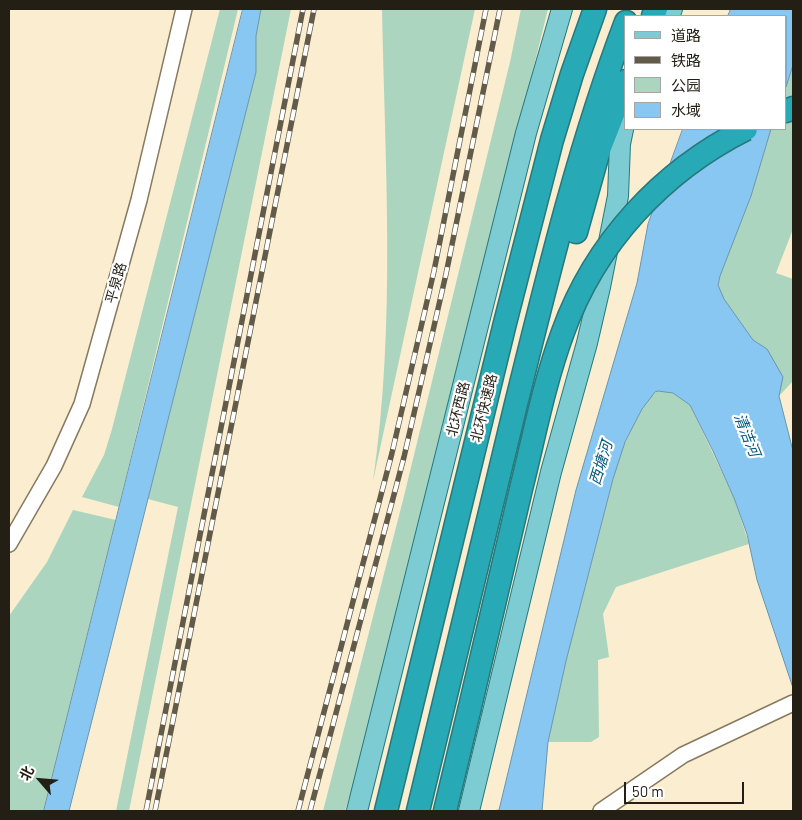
<!DOCTYPE html>
<meta charset="utf-8">
<style>
body{margin:0}
#map{position:relative;width:802px;height:820px;overflow:hidden;background:#fbedcf;font-family:Barlow,"Noto Sans SC",sans-serif}
canvas{display:block}
.frame{position:absolute;inset:0;border:10px solid #241f14;pointer-events:none}
.legend{position:absolute;left:624px;top:15px;width:162px;height:115px;box-sizing:border-box;background:#fff;border:1px solid #a7a5a1;margin:0;padding:6px 9px;list-style:none;font-size:15px;color:#241f14}
.legend li{display:flex;align-items:center;gap:10px;height:25px}
.legend b{width:25px;border:1px solid #a7a5a1}
.north{position:absolute;left:15px;top:755px;width:50px;height:50px;-webkit-text-stroke:4px #fff;paint-order:stroke;rotate:297deg;font-size:14px;font-weight:700;line-height:20px;text-align:center;color:#241f14}
.north::after{content:'';display:block;margin:auto;width:18px;height:22px;background:#241f14;clip-path:polygon(50% 0,100% 100%,50% 72%,0 100%)}
.scale{position:absolute;left:624px;top:782px;width:120px;height:22px;box-sizing:border-box;border:2px solid #241f14;border-top:0;padding-left:6px;font-size:15px;line-height:18px;white-space:nowrap;color:#241f14;-webkit-text-stroke:4px #fff;paint-order:stroke}
</style>
<div id="map">
<canvas width="802" height="820"></canvas>
<div class="frame"></div>
<ul class="legend">
<li><b style="height:6px;background:#7dcbd3"></b>道路</li>
<li><b style="height:6px;background:#625b4a"></b>铁路</li>
<li><b style="height:14px;background:#abd5be"></b>公园</li>
<li><b style="height:14px;background:#87c7f1"></b>水域</li>
</ul>
<div class="north">北</div>
<div class="scale">50 m</div>
</div>
<script>
const ctx = document.querySelector('canvas').getContext('2d');
ctx.lineJoin = 'round';
function fill(path, color) {
  ctx.fillStyle = color;
  ctx.fill(path, 'evenodd');
}
function stroke(path, color, width, dash) {
  ctx.strokeStyle = color;
  ctx.lineWidth = width;
  ctx.lineCap = dash ? 'butt' : 'round';
  ctx.setLineDash(dash || []);
  ctx.stroke(path);
}
function label(font, color, halo, rows, align = 'center') {
  ctx.font = font + ' Barlow,"Noto Sans SC",sans-serif';
  ctx.lineWidth = 4.5;
  ctx.setLineDash([]);
  ctx.textBaseline = 'middle';
  ctx.strokeStyle = halo;
  ctx.fillStyle = color;
  for (const [text, x, y, turn = 0] of rows) {
    ctx.save();
    ctx.translate(x, y);
    ctx.rotate((+turn || 0) * Math.PI / 180);
    ctx.textAlign = isNaN(turn) ? turn : align;
    if (halo) ctx.strokeText(text, 0, 0);
    ctx.fillText(text, 0, 0);
    ctx.restore();
  }
}
fill(new Path2D(`
 M 220,9 L 238,9 L 119,507 L 82,497 L 104,455 L 112,429 Z
 M 261,9 L 291,9 L 129,811 L 116,811 L 178,507 L 148,499 L 256,72 L 256,36 Z
 M 382,9 L 475,9 L 373,481 C 396,324 385,166 382,9 Z
 M 521,9 L 548,9 L 364,751 L 345,811 L 323,811 L 403,500 L 510,62 Z
 M 793,65 L 793,229 L 776,273 L 793,279 L 793,381 L 779,396 L 780,386 L 767,349 L 753,340 L 724,299 L 718,285 L 720,276 L 751,196 L 771,129 L 786,129 L 786,87 Z
 M 658,391 L 673,393 L 690,405 L 734,498 L 749,544 L 616,587 L 603,614 L 609,657 L 598,660 L 599,737 L 591,742 L 548,742 L 566,661 L 620,453 L 642,409 L 652,395 Z
 M 73,510 L 116,520 L 44,811 L 9,811 L 9,616 L 47,562 Z`), '#abd5be');
const water = new Path2D(`
 M 243,9 L 261,9 L 256,36 L 256,72 L 69,811 L 44,811 Z
 M 731,9 L 793,9 L 793,65 L 786,87 L 786,16 L 728,16 Z
 M 683,129 L 771,129 L 751,196 L 720,276 L 718,285 L 724,299 L 753,340 L 767,349 L 783,377 L 779,396 L 793,451 L 793,688 L 757,580 L 747,534 L 734,498 L 713,451 L 690,405 L 673,393 L 658,391 L 655,392 L 642,409 L 625,442 L 613,479 L 566,661 L 548,742 L 542,811 L 492,811 L 499,810 L 576,490 L 637,283 L 648,224 Z`);
fill(water, '#87c7f1');
stroke(water, '#6995af', 1);
const minor = new Path2D(`
 M 9,544 L 54,466 L 82,404 L 139,200 L 184,9
 M 601,811 L 683,755 L 793,703`);
const major = new Path2D(`
 M 669,16 L 672,9
 M 357,811 L 526,133 L 562,9
 M 469,811 L 551,472 L 587,343 L 600,287 L 618,196 L 620,144 L 626,115`);
const highway = new Path2D(`
 M 653,16 L 656,9
 M 786,111 L 793,108
 M 576,232 L 599,150 L 626,81
 M 386,811 L 505,323 L 552,140 L 572,74 L 595,9
 M 418,811 C 451,676 483,540 516,404 C 548,275 579,146 626,22
 M 445,811 L 469,711`);
stroke(minor, '#867a5f', 18);
stroke(major, '#26797d', 22);
stroke(highway, '#26797d', 25);
stroke(minor, '#fff', 15);
stroke(major, '#7dcbd3', 20);
stroke(highway, '#27a9b6', 22);
const rail = new Path2D(`
 M 146,811 L 303,9
 M 155,811 L 314,9
 M 298,811 L 392,453 L 434,271 L 486,9
 M 310,811 L 404,457 L 446,274 L 500,9`);
stroke(rail, '#625b4a', 5.5);
stroke(rail, '#fff', 4, [11]);
const highwayBridge = new Path2D(`
 M 469,711 C 487,637 504,563 521,489 C 534,437 544,383 563,332 C 595,243 662,171 746,129`);
stroke(highwayBridge, '#26797d', 25, []);
stroke(highwayBridge, '#27a9b6', 22);
label('14px', '#241f14', '#fff', [
 ["平泉路",116,283,-74],
 ["北环快速路",484,408,-76],
 ["北环西路",458,409,-76]
]);
label('italic 15px', '#03587e', '#fff', [
 ["清洁河",747,435,68],
 ["西塘河",601,463,-73]
]);
</script>
